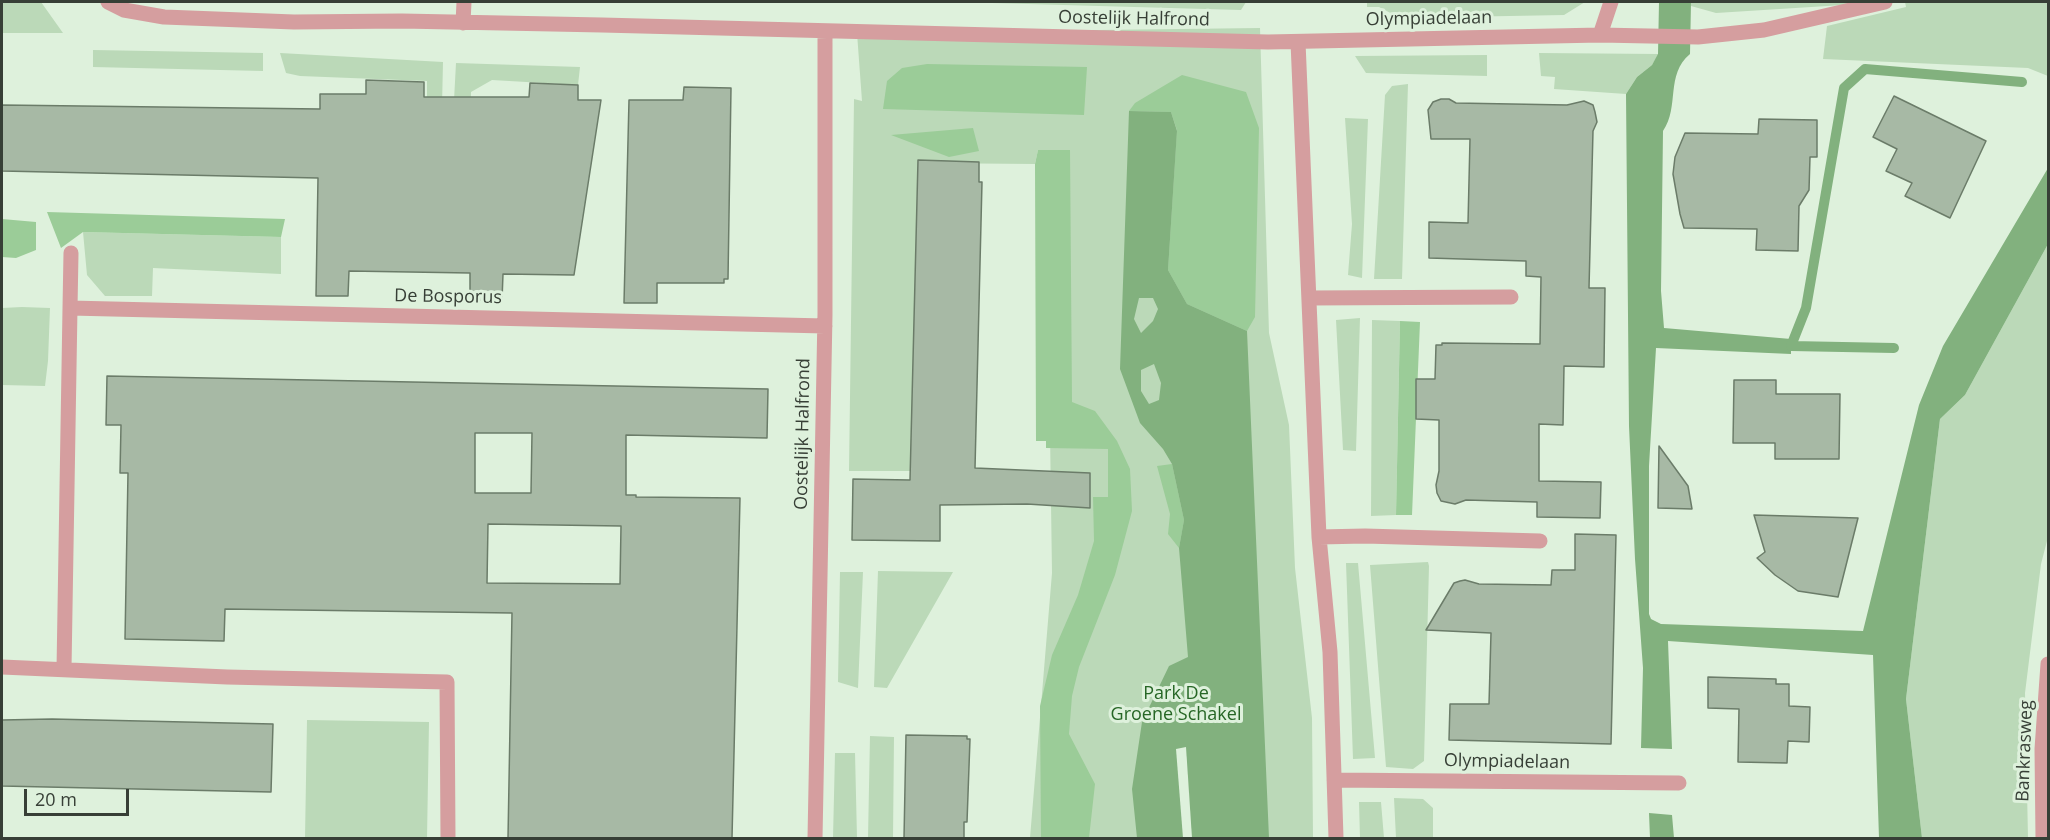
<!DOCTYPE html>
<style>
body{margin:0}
#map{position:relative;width:2050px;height:840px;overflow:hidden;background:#def1dc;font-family:"Open Sans",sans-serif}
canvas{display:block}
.frame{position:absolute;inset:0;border:3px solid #373f36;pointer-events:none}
.scale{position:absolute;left:24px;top:789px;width:105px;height:27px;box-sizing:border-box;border:3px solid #373f36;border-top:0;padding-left:8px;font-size:18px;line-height:21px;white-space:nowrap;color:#373f36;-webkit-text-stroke:4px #def1dc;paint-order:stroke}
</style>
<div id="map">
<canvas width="2050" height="840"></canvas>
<div class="frame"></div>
<div class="scale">20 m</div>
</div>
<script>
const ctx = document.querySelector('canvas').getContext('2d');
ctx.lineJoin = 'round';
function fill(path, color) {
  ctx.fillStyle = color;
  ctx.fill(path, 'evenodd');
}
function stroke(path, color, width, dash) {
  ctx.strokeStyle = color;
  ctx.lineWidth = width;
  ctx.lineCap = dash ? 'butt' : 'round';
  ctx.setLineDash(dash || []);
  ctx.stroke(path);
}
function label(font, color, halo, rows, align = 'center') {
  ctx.font = font + ' "Open Sans",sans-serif';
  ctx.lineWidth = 6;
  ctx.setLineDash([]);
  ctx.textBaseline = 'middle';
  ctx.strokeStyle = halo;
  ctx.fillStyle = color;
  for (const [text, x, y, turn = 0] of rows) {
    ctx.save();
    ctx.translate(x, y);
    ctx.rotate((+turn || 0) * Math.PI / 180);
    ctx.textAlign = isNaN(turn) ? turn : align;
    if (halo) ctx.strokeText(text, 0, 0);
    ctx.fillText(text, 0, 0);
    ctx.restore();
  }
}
fill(new Path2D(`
 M 2,2 L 41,2 L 63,33 L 2,33 Z
 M 957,2 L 1246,2 L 1241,10 Z
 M 1367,2 L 1585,2 L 1564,15 L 1400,18 L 1379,7 L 1367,7 Z
 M 1691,2 L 1856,2 L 1843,5 L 1716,13 L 1691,6 Z
 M 1905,2 L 2048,2 L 2048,76 L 2028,68 L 1823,59 L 1827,26 L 1906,7 Z
 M 1260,28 L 1269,333 L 1289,425 L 1295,568 L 1312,718 L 1313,838 L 1030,838 L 1052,573 L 1046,150 L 1038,150 L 1035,164 L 919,163 L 918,471 L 849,471 L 854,99 L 862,101 L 857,33 Z
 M 93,50 L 263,53 L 263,71 L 93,67 Z
 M 280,53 L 443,62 L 442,106 L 427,106 L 427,81 L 300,76 L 286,73 Z
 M 1539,53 L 1659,54 L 1652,65 L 1637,77 L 1626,94 L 1554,89 L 1555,77 L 1541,76 Z
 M 1487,55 L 1487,76 L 1366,73 L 1355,56 Z
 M 456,63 L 580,67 L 578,85 L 492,80 L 471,92 L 470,139 L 452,138 Z
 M 1408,84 L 1402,279 L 1374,279 L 1385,95 L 1392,86 Z
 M 1345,118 L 1368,119 L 1362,278 L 1348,275 L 1352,224 Z
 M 83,232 L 281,237 L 281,274 L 153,268 L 152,296 L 105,296 L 87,275 Z
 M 2048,244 L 2048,537 L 2041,564 L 2025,693 L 2028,838 L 1922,838 L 1906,699 L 1940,419 L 1965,395 Z
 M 22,307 L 50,308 L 48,361 L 45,386 L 2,385 L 2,308 Z
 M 1360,318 L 1356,451 L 1343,450 L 1336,320 Z
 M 1372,320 L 1400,321 L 1396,515 L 1371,516 Z
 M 1428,562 L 1429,566 L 1424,761 L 1413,769 L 1386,767 L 1370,565 Z
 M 1346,563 L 1358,563 L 1375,758 L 1353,759 Z
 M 878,571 L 953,572 L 887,688 L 874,687 Z
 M 840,572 L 863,572 L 858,688 L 838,682 Z
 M 307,720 L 429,722 L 427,838 L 305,838 Z
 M 870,736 L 894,737 L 893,838 L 868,838 Z
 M 835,753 L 855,753 L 857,838 L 833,838 Z
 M 1394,798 L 1423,799 L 1433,808 L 1433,838 L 1396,838 Z
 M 1359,802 L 1381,802 L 1384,838 L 1360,838 Z`), '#bbd9b8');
fill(new Path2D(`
 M 927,64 L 1087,67 L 1084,115 L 883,109 L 887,81 L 902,68 Z
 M 1182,75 L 1246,92 L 1259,128 L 1255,317 L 1247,331 L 1187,304 L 1168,270 L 1177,130 L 1171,112 L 1129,111 L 1135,103 Z
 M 973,128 L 979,151 L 949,157 L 891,135 Z
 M 1038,150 L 1070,150 L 1072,402 L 1095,411 L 1117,441 L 1130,469 L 1132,511 L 1115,575 L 1079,667 L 1072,696 L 1069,734 L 1095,784 L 1089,838 L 1041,838 L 1040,706 L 1052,655 L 1078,595 L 1094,541 L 1093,497 L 1108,497 L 1108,449 L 1046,448 L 1046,441 L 1036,441 L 1035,164 Z
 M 47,212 L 285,219 L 281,237 L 83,232 L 61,248 Z
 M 2,219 L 36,222 L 36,250 L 16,258 L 2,257 Z
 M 1400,321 L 1420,322 L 1412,515 L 1396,515 Z
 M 1172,464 L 1184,520 L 1179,548 L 1168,534 L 1170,514 L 1157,466 Z`), '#9bcc98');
fill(new Path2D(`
 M 1659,2 L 1691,2 L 1690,54 C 1665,75 1680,106 1663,131 L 1661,291 L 1664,328 L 1791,339 L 1791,354 L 1656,348 L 1649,466 L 1649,614 L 1651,619 L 1661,624 L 1863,631 L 1919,405 L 1943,346 L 2048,168 L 2048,244 L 1965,395 L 1940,419 L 1906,699 L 1922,838 L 1879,838 L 1873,655 L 1668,641 L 1672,749 L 1641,748 L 1643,668 L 1635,559 L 1629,426 L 1626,94 L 1637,77 L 1652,65 L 1658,54 Z
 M 1129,111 L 1171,112 L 1177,131 L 1168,270 L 1187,304 L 1247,331 L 1269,838 L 1137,838 L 1132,789 L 1142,722 L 1169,666 L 1188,657 L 1179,548 L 1184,520 L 1172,464 L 1163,449 L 1140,423 L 1120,369 ZM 1139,298 L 1153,298 L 1158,309 L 1153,321 L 1141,333 L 1134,319 ZM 1154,364 L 1161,383 L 1159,400 L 1149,404 L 1141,391 L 1141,370 Z
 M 1649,813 L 1672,815 L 1674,838 L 1650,838 Z`), '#82b17e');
fill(new Path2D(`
 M 1186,747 L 1192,838 L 1183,838 L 1176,749 Z`), '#def1dc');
stroke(new Path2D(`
 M 1894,348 L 1791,346 L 1806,308 L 1844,88 L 1865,69 L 2022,82`), '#82b17e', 10);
const building = new Path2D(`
 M 366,80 L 424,82 L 424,97 L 529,97 L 530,83 L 578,85 L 578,100 L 601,100 L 574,275 L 503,274 L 502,300 L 470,300 L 470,273 L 349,271 L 348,296 L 316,296 L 318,178 L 2,171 L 2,105 L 320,109 L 320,94 L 366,94 Z
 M 684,87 L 731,88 L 728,279 L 724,279 L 724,283 L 657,283 L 657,303 L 624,303 L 629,100 L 683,100 Z
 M 1894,96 L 1986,141 L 1950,218 L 1905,196 L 1912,183 L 1886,171 L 1897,149 L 1873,137 Z
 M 1441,99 L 1449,99 L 1456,103 L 1567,105 L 1584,101 L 1593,105 L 1595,112 L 1597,122 L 1593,131 L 1589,288 L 1605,288 L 1604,367 L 1564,366 L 1563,425 L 1539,424 L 1539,481 L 1601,482 L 1600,518 L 1537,517 L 1537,502 L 1466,500 L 1455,504 L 1441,501 L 1437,493 L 1436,485 L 1439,471 L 1439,420 L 1416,419 L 1416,379 L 1435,379 L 1436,345 L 1442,345 L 1442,343 L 1540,344 L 1541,277 L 1526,276 L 1526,261 L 1429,258 L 1429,222 L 1468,223 L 1470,139 L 1431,139 L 1428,110 L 1433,102 Z
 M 1759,119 L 1817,120 L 1817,157 L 1810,157 L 1809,190 L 1799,206 L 1798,251 L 1756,250 L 1757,229 L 1684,228 L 1680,214 L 1673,174 L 1675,157 L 1685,133 L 1758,134 Z
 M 918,160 L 979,162 L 979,182 L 982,182 L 975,468 L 1090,473 L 1090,508 L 1027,504 L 940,505 L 940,541 L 852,540 L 853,479 L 910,480 Z
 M 107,376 L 768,389 L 767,438 L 626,435 L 626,495 L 636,495 L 636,497 L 740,498 L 732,838 L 508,838 L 512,613 L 225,609 L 224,641 L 125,639 L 128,473 L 120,473 L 121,425 L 106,425 ZM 475,433 L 532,433 L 531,493 L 475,493 ZM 488,524 L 621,526 L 620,584 L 487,583 Z
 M 1734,380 L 1776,380 L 1776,394 L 1840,394 L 1839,459 L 1775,459 L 1775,443 L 1733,443 Z
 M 1659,446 L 1688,486 L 1692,509 L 1658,508 Z
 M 1754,515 L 1858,518 L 1838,597 L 1798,591 L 1775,575 L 1757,558 L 1765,552 Z
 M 1575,534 L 1616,535 L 1611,744 L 1449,740 L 1450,704 L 1489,704 L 1491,633 L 1426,630 L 1454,583 L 1460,581 L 1465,580 L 1479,584 L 1551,585 L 1552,570 L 1575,570 Z
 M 1708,677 L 1776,679 L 1776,684 L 1789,684 L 1789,706 L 1810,707 L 1809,742 L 1788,741 L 1787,763 L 1738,762 L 1739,709 L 1708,708 Z
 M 52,719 L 273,724 L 271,792 L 2,786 L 2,720 Z
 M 906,735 L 967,736 L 967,739 L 970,739 L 967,822 L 964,822 L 964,838 L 904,838 Z`);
fill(building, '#a7b9a5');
stroke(building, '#6b7c69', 1.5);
stroke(new Path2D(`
 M 108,2 L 124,10 L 164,17 L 294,22 L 402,21 L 602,25 L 1268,42 L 1600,35 L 1698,37 L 1764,30 L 1885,2
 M 463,23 L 464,2
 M 1600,35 L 1611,2
 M 1298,42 L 1319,537 L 1330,652 L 1336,838
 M 71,253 L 70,308 L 825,326
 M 1309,298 L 1511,297
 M 1319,537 L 1365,536 L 1540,541
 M 2,667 L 227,677 L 447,682 L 448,838
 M 64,669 L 70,308
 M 1334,780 L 1679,783
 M 815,838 L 825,314 L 825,31
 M 2043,838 L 2042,749 L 2048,664`), '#d59e9f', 15);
label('18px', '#373f36', '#def1dc', [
 ["Oostelijk Halfrond",1134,19,1],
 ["Olympiadelaan",1429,19,-1],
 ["De Bosporus",448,297,1],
 ["Oostelijk Halfrond",803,434,-89],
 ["Bankrasweg",2025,751,-88],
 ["Olympiadelaan",1507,762,1]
]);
label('18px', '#266625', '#def1dc', [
 ["Park De",1176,694],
 ["Groene Schakel",1176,715]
]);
</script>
